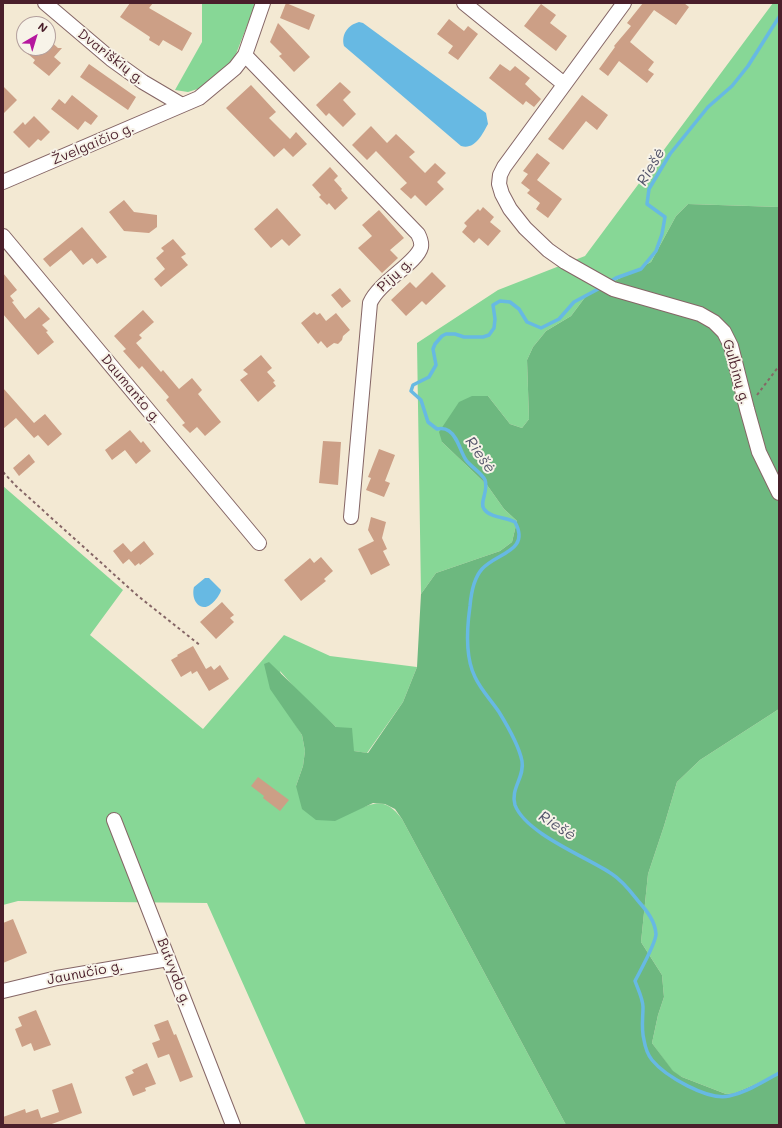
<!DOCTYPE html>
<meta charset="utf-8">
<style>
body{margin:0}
#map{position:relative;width:782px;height:1128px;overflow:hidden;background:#f3e9d3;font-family:Mali,sans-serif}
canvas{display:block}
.frame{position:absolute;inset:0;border:4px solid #4a1f2b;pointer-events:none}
.north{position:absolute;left:16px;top:16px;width:40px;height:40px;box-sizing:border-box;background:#f7f3e8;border:1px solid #b29e9c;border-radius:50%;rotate:38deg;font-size:11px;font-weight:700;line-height:16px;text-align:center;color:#4a1f2b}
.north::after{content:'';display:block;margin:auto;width:14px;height:18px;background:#b5179e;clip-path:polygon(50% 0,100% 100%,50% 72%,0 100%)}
</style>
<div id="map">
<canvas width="782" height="1128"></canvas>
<div class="frame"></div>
<div class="north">N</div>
</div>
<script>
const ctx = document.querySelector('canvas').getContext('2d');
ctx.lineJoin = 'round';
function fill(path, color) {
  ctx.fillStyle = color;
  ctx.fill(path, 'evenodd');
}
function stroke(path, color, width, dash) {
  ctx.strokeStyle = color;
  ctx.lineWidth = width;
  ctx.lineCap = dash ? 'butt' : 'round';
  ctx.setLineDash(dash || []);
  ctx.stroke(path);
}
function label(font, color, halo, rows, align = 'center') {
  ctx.font = font + ' Mali,sans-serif';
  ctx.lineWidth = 4;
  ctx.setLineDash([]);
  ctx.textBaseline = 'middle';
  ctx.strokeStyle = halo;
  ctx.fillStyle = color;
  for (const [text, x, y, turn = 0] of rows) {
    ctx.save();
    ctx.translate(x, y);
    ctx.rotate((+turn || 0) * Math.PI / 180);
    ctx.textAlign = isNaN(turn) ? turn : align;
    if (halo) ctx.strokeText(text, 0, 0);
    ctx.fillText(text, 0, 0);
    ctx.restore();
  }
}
fill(new Path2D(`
 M 202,3 L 256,3 L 234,59 L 204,87 L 188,92 L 175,90 L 202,42 Z
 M 773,3 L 779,3 L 779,207 L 688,204 L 676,216 L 651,262 L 586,296 L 571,316 L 546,331 L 533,347 L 527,360 L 529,419 L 522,428 L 510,424 L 488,396 L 442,442 L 487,485 L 504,509 L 517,521 L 512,542 L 500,551 L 436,573 L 421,594 L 417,343 L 498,290 L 585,256 Z
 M 3,486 L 123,590 L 90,635 L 203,729 L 284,635 L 330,656 L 417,667 L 403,702 L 367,753 L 354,751 L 336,727 L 302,696 L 280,671 L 290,716 L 302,735 L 305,751 L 303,766 L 296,786 L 356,810 C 377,801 387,799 402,819 L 566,1125 L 306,1125 L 207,903 L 18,901 L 3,905 Z
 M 779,709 L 779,1074 L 735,1093 L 726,1094 L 682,1077 L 673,1072 L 652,1043 L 658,1015 L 664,997 L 662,975 L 641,942 L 648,874 L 664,826 L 677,782 L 700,760 Z`), '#87d796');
fill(new Path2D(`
 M 688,204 L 779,207 L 779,709 L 700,760 L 677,782 L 664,826 L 648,874 L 641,942 L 662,975 L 664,997 L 658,1015 L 652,1043 L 673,1071 L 682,1077 L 726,1094 L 735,1093 L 779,1074 L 779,1125 L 566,1125 L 402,819 L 395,809 L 385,804 L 373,803 L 335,821 L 316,820 L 302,809 L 296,786 L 303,766 L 305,751 L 302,735 L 270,689 L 264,664 L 269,662 L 336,727 L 352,728 L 354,751 L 368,753 L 403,702 L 417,667 L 421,594 L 436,573 L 500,551 L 512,542 L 517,521 L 504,509 L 487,485 L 442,442 L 439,432 L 459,402 L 472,396 L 488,396 L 510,424 L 522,428 L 529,419 L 527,360 L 533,347 L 546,331 L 571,316 L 586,296 L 651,262 L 676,216 Z`), '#6db87f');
fill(new Path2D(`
 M 359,22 L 363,23 L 486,113 L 488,124 C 482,135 475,150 461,146 L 344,46 C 341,34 348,25 359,22 Z
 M 205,578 L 209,578 L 221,590 C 220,596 210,608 204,607 C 194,606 192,594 194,587 Z`), '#67b9e3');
stroke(new Path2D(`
 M 609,282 L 616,278 L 641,269 L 656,251 L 662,234 L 665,217 L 647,204 L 649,189 L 670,154 L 708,107 L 732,86 L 748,66 L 779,17
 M 602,287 L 574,302 L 559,319 L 541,328 L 527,322 L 519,309 L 510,302 L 500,301 L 493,305 L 495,319 L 494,328 L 489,335 L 483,337 L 464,337 L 455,334 L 446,334 L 442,336 L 435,344 L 433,349 L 436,365 L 429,377 L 413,385 L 411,391 L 421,400 L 428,422 L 437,429 C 441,428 445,428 449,431 C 458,437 460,451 466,460 C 470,466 483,474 485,480 C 489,490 479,503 484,509 C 490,518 506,517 515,522 C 531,551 496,553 482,569 C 474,578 471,594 470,606 C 467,627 465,657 475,677 C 481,690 491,700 499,712 C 507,725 519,746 522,761 C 525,777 510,789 515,805 C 526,834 587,857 612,874 C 623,881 631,892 639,902 C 647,911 655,921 656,934 C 656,943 640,971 635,981 C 638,989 643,999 643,1007 C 643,1018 641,1029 644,1040 C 645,1046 648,1055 652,1060 C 665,1076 708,1101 729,1096 C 747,1092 763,1082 779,1073`), '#67b9e3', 3.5);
fill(new Path2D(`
 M 130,3 L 153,3 L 149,8 L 192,33 L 182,51 L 163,40 L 159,46 L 149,40 L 150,37 L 120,17 Z
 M 286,3 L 315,15 L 309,30 L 280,18 Z
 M 643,3 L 684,3 L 689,7 L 676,25 L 654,10 L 630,42 L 654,62 L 648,70 L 654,74 L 647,83 L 619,61 L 608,76 L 599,69 L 615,47 L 614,46 L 631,26 L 627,23 Z
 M 541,4 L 556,15 L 550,23 L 567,36 L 556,51 L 524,26 Z
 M 449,19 L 464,31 L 468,26 L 478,34 L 458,60 L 448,53 L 453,46 L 437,34 Z
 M 278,23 L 310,57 L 294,72 L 279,56 L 282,54 L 270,42 Z
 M 48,39 L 58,48 L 62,48 L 54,57 L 61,63 L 49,76 L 33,63 L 35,60 L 21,48 L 48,48 Z
 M 89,64 L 136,97 L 128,110 L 80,77 Z
 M 500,64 L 510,71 L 515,66 L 530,78 L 525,84 L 541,99 L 534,107 L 526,101 L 523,105 L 489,78 Z
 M 340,82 L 351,92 L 343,100 L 356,114 L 343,127 L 329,113 L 326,116 L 316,105 Z
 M 251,85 L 276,112 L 269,118 L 290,139 L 296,132 L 307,144 L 293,157 L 284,148 L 274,157 L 226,108 Z
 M 3,86 L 17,100 L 3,114 Z
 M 72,95 L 98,116 L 91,125 L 85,121 L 78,130 L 51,109 L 59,99 L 65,104 Z
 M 582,95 L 608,115 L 597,130 L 586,121 L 563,150 L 548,139 Z
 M 34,116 L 50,132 L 41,141 L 38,139 L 29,148 L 13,132 L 23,122 L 25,125 Z
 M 371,126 L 387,143 L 396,134 L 415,152 L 409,157 L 425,173 L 435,163 L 446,173 L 437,182 L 444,189 L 426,206 L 415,195 L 411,199 L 400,189 L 407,183 L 376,151 L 367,160 L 352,145 Z
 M 537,153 L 550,163 L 537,180 L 562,199 L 548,218 L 536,209 L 540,203 L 527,193 L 530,190 L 521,183 L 528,174 L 523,171 Z
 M 330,167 L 338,176 L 334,180 L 342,189 L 341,190 L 348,198 L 335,210 L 329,203 L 327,205 L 319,197 L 321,195 L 312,185 Z
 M 124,200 L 134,212 L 157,215 L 157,227 L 149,233 L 124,231 L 109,212 Z
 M 483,207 L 494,217 L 490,222 L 501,231 L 488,246 L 479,238 L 474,243 L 462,232 L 467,226 L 464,223 L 478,209 L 480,211 Z
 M 277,208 L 301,235 L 289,246 L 282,239 L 271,248 L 254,229 Z
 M 379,210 L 404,238 L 390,250 L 398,258 L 382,273 L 358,248 L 372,236 L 362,225 Z
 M 82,227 L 107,257 L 97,264 L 92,258 L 83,265 L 71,250 L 50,267 L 43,259 Z
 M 173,239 L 186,254 L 181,257 L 188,265 L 161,287 L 154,279 L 165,269 L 156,258 L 164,251 L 161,248 Z
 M 432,272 L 446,286 L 426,305 L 422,301 L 406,316 L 391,300 L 410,282 L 416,288 Z
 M 3,273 L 17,290 L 10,296 L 14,301 L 12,302 L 25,319 L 39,307 L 50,319 L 42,325 L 48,331 L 46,332 L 54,342 L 38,355 L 3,314 Z
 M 340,288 L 351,301 L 342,308 L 331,295 Z
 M 143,310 L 154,322 L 139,335 L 142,338 L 136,343 L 161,372 L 163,370 L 179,389 L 192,378 L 202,390 L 198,394 L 221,422 L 205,436 L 197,427 L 190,433 L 182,425 L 185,423 L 166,400 L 169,397 L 142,366 L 139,369 L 123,351 L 126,349 L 114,336 Z
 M 314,312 L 317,315 L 320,313 L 326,321 L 336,313 L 350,330 L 343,336 L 342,340 L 338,344 L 334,343 L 327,348 L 321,341 L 318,344 L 301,323 Z
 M 261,355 L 272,368 L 267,372 L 275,381 L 273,382 L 276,386 L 258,402 L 240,380 L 248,374 L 243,370 Z
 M 3,388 L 34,423 L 45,414 L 62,434 L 48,446 L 38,435 L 34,438 L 16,418 L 3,429 Z
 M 130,430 L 141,443 L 143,441 L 151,451 L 136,464 L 125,450 L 112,460 L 105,450 Z
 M 323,441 L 341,442 L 338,485 L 319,483 Z
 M 379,449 L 395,455 L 385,481 L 390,483 L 384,497 L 366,490 L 371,478 L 368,477 Z
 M 29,454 L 35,462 L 19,476 L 13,468 Z
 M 371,517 L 386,522 L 382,538 L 387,549 L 383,551 L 390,565 L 371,575 L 358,549 L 374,541 L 368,530 Z
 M 144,541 L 154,554 L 140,565 L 139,563 L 135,566 L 129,559 L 123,564 L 113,551 L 123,543 L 131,552 Z
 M 321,557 L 333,571 L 324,579 L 326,581 L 301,601 L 284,580 L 310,558 L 314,563 Z
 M 222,602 L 234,615 L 230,618 L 234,622 L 216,639 L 200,622 Z
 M 193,646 L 206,669 L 211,666 L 214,670 L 220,665 L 229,679 L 209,691 L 197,671 L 192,674 L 191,671 L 181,677 L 171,660 L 178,656 L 177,655 Z
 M 258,777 L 289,800 L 280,811 L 263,798 L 264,796 L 251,786 Z
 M 13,919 L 27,953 L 3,963 L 3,923 Z
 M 36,1010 L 51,1045 L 34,1051 L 31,1043 L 22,1047 L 15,1029 L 22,1026 L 18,1017 Z
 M 168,1020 L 174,1035 L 176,1034 L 193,1077 L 180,1082 L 169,1054 L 158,1058 L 152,1043 L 160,1040 L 154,1025 Z
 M 147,1063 L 156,1084 L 145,1088 L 146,1091 L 133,1096 L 125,1077 L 134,1073 L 132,1070 Z
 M 72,1083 L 82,1113 L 49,1125 L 3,1125 L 3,1117 L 25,1109 L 26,1113 L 38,1109 L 41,1118 L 59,1112 L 52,1090 Z`), '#cc9f86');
const street = new Path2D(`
 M 45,3 L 111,59 L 143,82 L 182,105
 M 464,3 L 564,84
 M 624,3 L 504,167 L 500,175 L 499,184 L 502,194 L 510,209 L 525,228 L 548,250 L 565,262 L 613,289 L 700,314 L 714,322 L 724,332 L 731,346 L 747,409 L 759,452 L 779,493
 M 245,55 L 418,234 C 420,238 422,242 421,247 C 417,263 379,282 370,303 L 351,517
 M 3,182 L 199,98 L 235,68 L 245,55 L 263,3
 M 3,236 L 259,543
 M 114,820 L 233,1125
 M 3,991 L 57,978 L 168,959`);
stroke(street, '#856666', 16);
stroke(new Path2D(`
 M 757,395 L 779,366
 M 3,472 L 16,486 L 138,596 L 201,646`), '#856666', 2, [3, 3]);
stroke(street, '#fff', 14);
label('14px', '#4a1f2b', '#f7f3e8', [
 ["Dvariškių g.",111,57,38],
 ["Žvelgaičio g.",93,144,-23],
 ["Pijų g.",395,275,-43],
 ["Gulbinų g.",736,372,74],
 ["Daumanto g.",131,389,50],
 ["Butvydo g.",174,972,69],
 ["Jaunučio g.",85,973,-11]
]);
label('italic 15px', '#54556b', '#f7f3e8', [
 ["Riešė",651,167,-60],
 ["Riešė",480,455,55],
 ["Riešė",557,826,33]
]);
</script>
